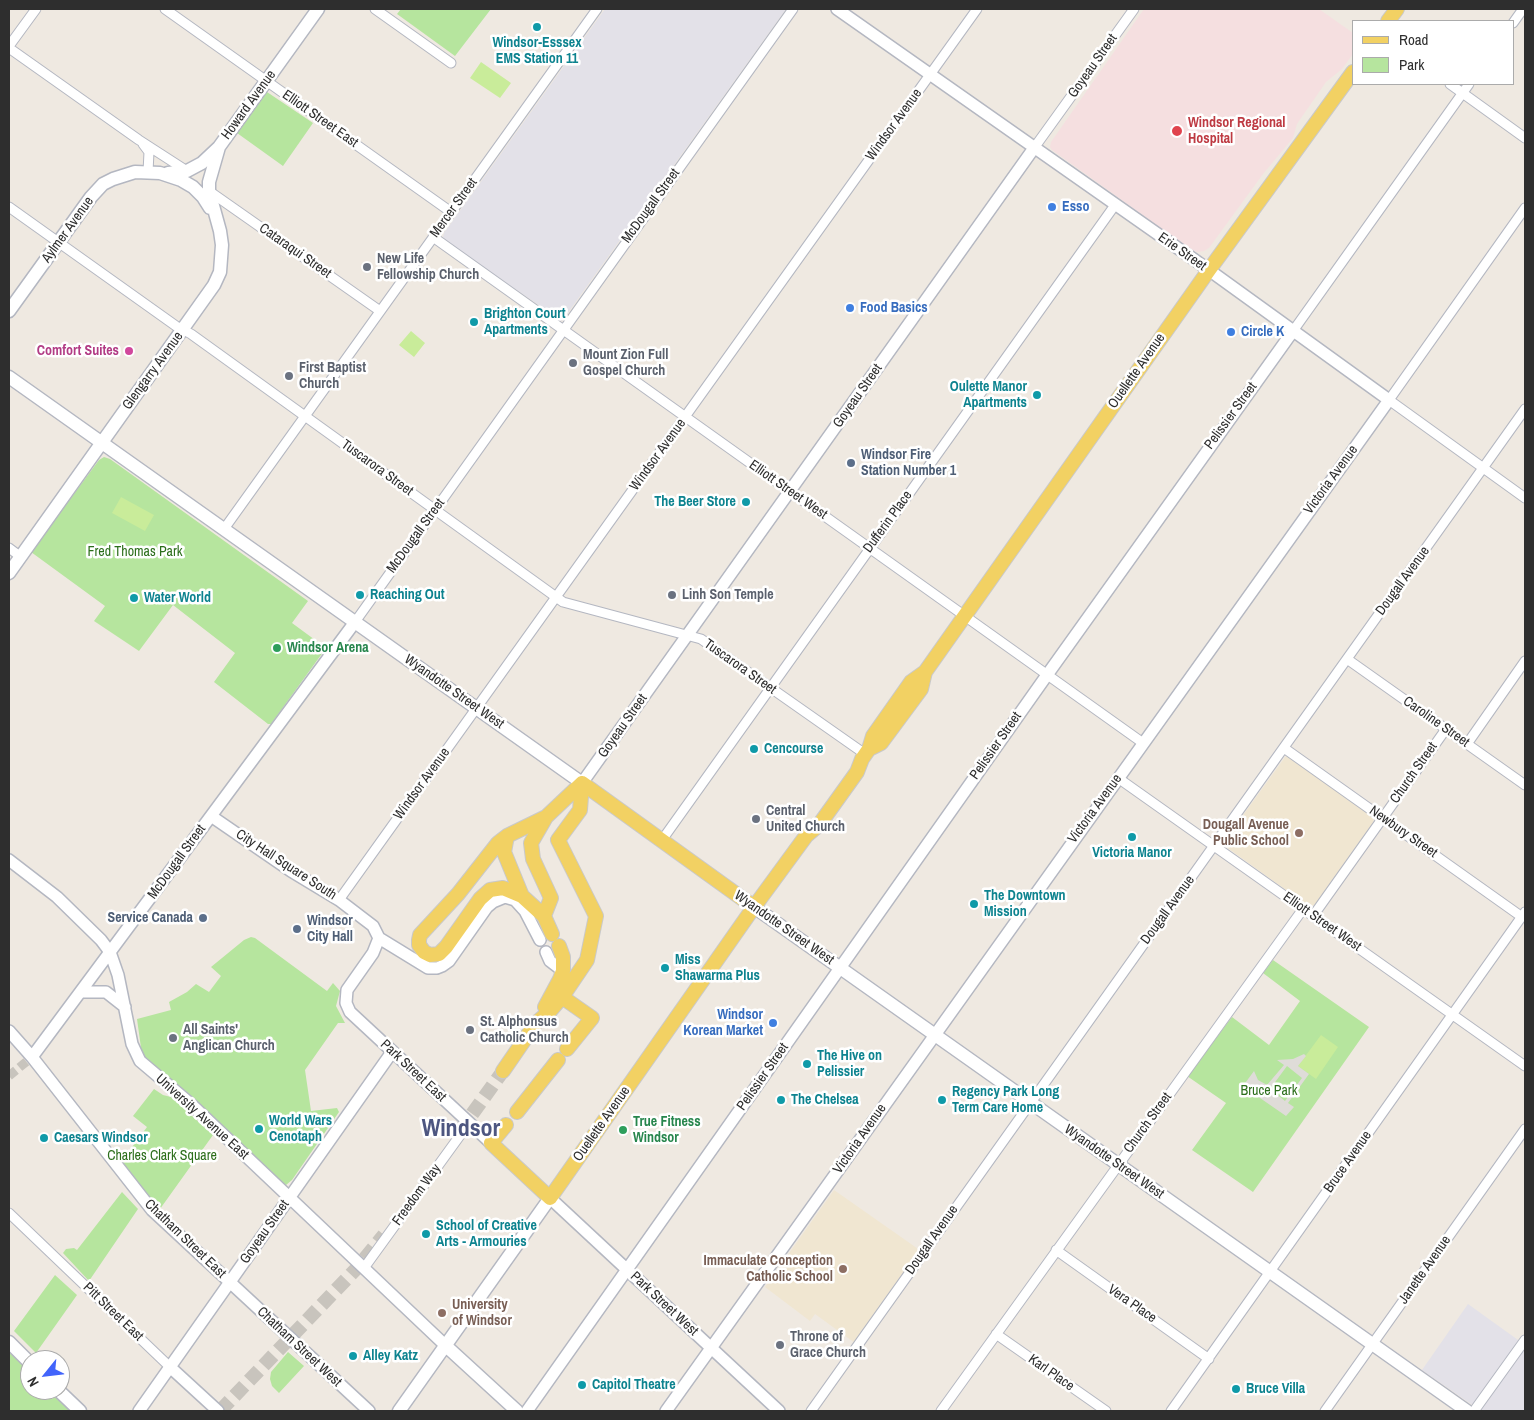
<!DOCTYPE html>
<style>
body{margin:0}
#map{position:relative;width:1534px;height:1420px;overflow:hidden;background:#efe9e1;font-family:"Archivo Narrow",sans-serif}
canvas{display:block}
.frame{position:absolute;inset:0;border:10px solid #2e2e2e;pointer-events:none}
.legend{position:absolute;left:1352px;top:20px;width:162px;height:65px;box-sizing:border-box;background:#fff;border:1px solid #ababab;margin:0;padding:6px 9px;list-style:none;font-size:15px;color:#2e2e2e}
.legend li{display:flex;align-items:center;gap:10px;height:25px}
.legend b{width:25px;border:1px solid #ababab}
.north{position:absolute;left:20px;top:1350px;width:50px;height:50px;box-sizing:border-box;background:#fff;border:1px solid #ababab;border-radius:50%;rotate:241deg;font-size:14px;font-weight:700;line-height:20px;text-align:center;color:#2e2e2e}
.north::after{content:'';display:block;margin:auto;width:18px;height:22px;background:#4264fb;clip-path:polygon(50% 0,100% 100%,50% 72%,0 100%)}
</style>
<div id="map">
<canvas width="1534" height="1420"></canvas>
<div class="frame"></div>
<ul class="legend">
<li><b style="height:6px;background:#f2d163"></b>Road</li>
<li><b style="height:14px;background:#b6e59e"></b>Park</li>
</ul>
<div class="north">N</div>
</div>
<script>
const ctx = document.querySelector('canvas').getContext('2d');
ctx.lineJoin = 'round';
function paint(path, color) { ctx.fillStyle = color; ctx.fill(path, 'evenodd'); }
const poly = rows => new Path2D(rows.map(r => 'M' + r).join(''));
function stroke(path, color, width, dash) { ctx.strokeStyle = color; ctx.lineWidth = width; ctx.lineCap = dash ? 'butt' : 'round'; ctx.setLineDash(dash || []); ctx.stroke(path); }
function drawText(font, color, halo, rows, align = 'center') {
  ctx.font = font + ' "Archivo Narrow",sans-serif'; ctx.lineWidth = 5; ctx.setLineDash([]); ctx.textBaseline = 'middle'; ctx.strokeStyle = halo; ctx.fillStyle = color; for (const [text, x, y, turn = 0] of rows) {
    ctx.save(); ctx.translate(x, y); ctx.rotate((+turn || 0) * Math.PI / 180); ctx.textAlign = isNaN(turn) ? turn : align; if (halo) ctx.strokeText(text, 0, 0); ctx.fillText(text, 0, 0); ctx.restore();
  }
}
paint(poly([
 [605,9,786,9,562,321,445,241,443,237,444,233],
 [1468,1304,1525,1345,1525,1411,1481,1411,1422,1370]
]), '#e3e1e8');
paint(poly([
 [1286,756,1370,814,1374,819,1372,825,1316,904,1312,906,1308,906,1225,846,1225,840],
 [834,1190,921,1251,855,1343,815,1314,810,1321,765,1287]
]), '#f0e6d1');
paint(poly([
 [1144,9,1319,9,1353,33,1353,54,1342,69,1326,82,1297,124,1293,138,1263,174,1209,248,1204,251,1197,252,1190,249,1052,150,1050,147,1051,142]
]), '#f5dfe0');
paint(poly([
 [401,9,491,9,455,56,397,14],
 [267,92,313,123,283,166,237,133],
 [104,457,110,459,308,601,292,623,326,648,271,724,268,724,214,682,235,653,173,605,139,651,94,621,105,606,31,552,99,460],
 [251,937,255,938,327,991,333,983,340,991,336,1006,345,1023,338,1023,305,1070,311,1111,337,1108,339,1112,292,1180,286,1185,279,1183,142,1055,137,1019,171,1010,169,1002,187,992,196,984,209,992,221,976,211,967,244,940],
 [1273,960,1369,1027,1253,1192,1192,1150,1226,1103,1187,1076,1232,1017,1269,1045,1300,1001,1263,973],
 [154,1089,163,1095,171,1097,213,1135,160,1209,121,1162,147,1127,133,1116],
 [122,1192,138,1209,89,1281,63,1253,66,1249,74,1248,77,1250],
 [55,1275,77,1295,36,1353,14,1331],
 [9,1352,30,1372,30,1390,48,1390,70,1411,9,1411],
 [288,1352,304,1366,279,1393,272,1386,270,1379,271,1372]
]), '#b6e59e');
paint(poly([
 [481,62,511,83,500,98,470,78],
 [411,331,425,343,414,357,399,345],
 [121,497,154,515,145,531,112,513],
 [1321,1035,1338,1047,1316,1079,1298,1066]
]), '#c9ec9a');
paint(poly([
 [1304,1054,1306,1056,1298,1066,1309,1074,1288,1103,1294,1107,1286,1116,1247,1089,1242,1094,1243,1086,1254,1071,1258,1080,1267,1085,1284,1065,1277,1060,1293,1059],
 [1287,1066,1302,1078,1285,1101,1270,1089]
]), '#dfdcd8');
stroke(poly([
 [9,1076,32,1057]
]), '#c8c4bd', 9, [9, 4.5]);
stroke(poly([
 [460,1131,503,1071],
 [220,1411,357,1268,384,1235]
]), '#c8c4bd', 14, [14, 7]);
const minor = poly([
 [165,9,451,212],
 [375,9,451,63],
 [1513,23,1523,9],
 [9,46,36,9],
 [9,48,139,140,187,171],
 [1450,84,1525,138],
 [143,144,149,152,148,172],
 [1034,148,1134,9],
 [209,191,380,311],
 [9,207,176,326,191,334,563,602,701,639,865,754],
 [1525,208,1389,400,1525,498],
 [433,237,1143,743],
 [1293,331,1469,84],
 [224,529,597,9],
 [9,548,21,557],
 [355,622,793,9],
 [1347,659,1525,785],
 [1467,744,1525,661],
 [1284,748,1522,917],
 [1118,778,1525,1066],
 [662,840,1115,205],
 [339,900,977,9],
 [1313,916,1446,729],
 [9,1213,170,1367],
 [1056,1250,1209,1359],
 [364,1268,469,1123],
 [996,1334,1106,1411],
 [811,1411,1525,409],
 [941,1411,1303,909],
 [1171,1411,1525,912],
 [1325,1411,1525,1129],
 [1474,1411,1525,1340]
]);
const tertiary = poly([
 [582,783,1034,148],
 [211,816,291,871,339,900,373,926,379,938],
 [9,860,57,897,101,940,110,952,118,975,132,1044,140,1061,192,1105,446,1346],
 [379,938,373,953,347,990,346,1003,350,1012,491,1143],
 [379,938,428,968,437,968,442,966,449,961,487,907,493,902,505,897,515,900,525,911,540,940],
 [546,952,550,961,563,971],
 [81,992,106,992,125,1007],
 [9,1031,32,1057,152,1210,369,1411],
 [32,1057,355,622],
 [550,1198,779,1411],
 [170,1367,218,1411],
 [139,1411,392,1052],
 [527,1411,1047,675,1293,331],
 [666,1411,1389,400,1209,270,837,9]
]);
const secondary = poly([
 [168,173,187,171,202,163,219,147,318,9],
 [9,311,91,197,103,184,113,179,135,172,160,173,181,180,193,187,203,197,210,208],
 [9,377,582,783],
 [9,573,214,285,220,272,222,245,220,231,209,191,209,182,219,147],
 [754,907,1467,1411],
 [9,1342,30,1363],
 [446,1346,517,1411],
 [58,1390,80,1411],
 [399,1411,550,1198]
]);
const primary = poly([
 [1388,21,1397,9],
 [869,749,881,743,921,689,925,672],
 [582,783,754,907],
 [546,817,507,836,498,843,458,894,420,935,419,940,419,945,424,952,430,955,439,954,446,947,480,899,490,890,503,888,522,896,544,916,552,934],
 [507,836,504,852,522,896],
 [544,916,551,898,533,859,531,843,546,817,582,783],
 [562,997,592,1018,567,1049],
 [545,1007,560,979,563,971,563,957,559,946],
 [503,1071,536,1023,550,1011,562,997,587,960,596,916,558,840,580,810,582,783],
 [517,1112,558,1060],
 [506,1125,491,1143,550,1198,754,907,806,836,819,825,857,772,862,759,869,749,873,736,911,682,925,672,1209,270,1353,72]
]);
stroke(minor, '#b4b7c1', 11);
stroke(tertiary, '#b4b7c1', 14);
stroke(secondary, '#b4b7c1', 15);
stroke(primary, '#c9c9c9', 16);
stroke(minor, '#fff', 9);
stroke(tertiary, '#fff', 11);
stroke(secondary, '#fff', 12);
stroke(primary, '#f2d163', 14);
for (const [x, y, r, color] of [
 [537,27,5,"#0f9aa8"],
 [1177,131,6,"#e0444e"],
 [1052,207,5,"#3f7fe0"],
 [367,267,5,"#6b7280"],
 [850,308,5,"#3f7fe0"],
 [474,322,5,"#0f9aa8"],
 [1231,332,5,"#3f7fe0"],
 [129,351,5,"#d1479c"],
 [573,363,5,"#6b7280"],
 [289,376,5,"#6b7280"],
 [1037,395,5,"#0f9aa8"],
 [851,463,5,"#5c6f8a"],
 [746,502,5,"#0f9aa8"],
 [360,595,5,"#0f9aa8"],
 [672,595,5,"#6b7280"],
 [134,598,5,"#0f9aa8"],
 [277,648,5,"#2e9e5b"],
 [754,749,5,"#0f9aa8"],
 [756,819,5,"#6b7280"],
 [1299,833,5,"#8d6e63"],
 [1132,837,5,"#0f9aa8"],
 [974,904,5,"#0f9aa8"],
 [203,918,5,"#5c6f8a"],
 [297,929,5,"#5c6f8a"],
 [665,968,5,"#0f9aa8"],
 [773,1023,5,"#3f7fe0"],
 [470,1030,5,"#6b7280"],
 [173,1038,5,"#6b7280"],
 [807,1064,5,"#0f9aa8"],
 [781,1100,5,"#0f9aa8"],
 [942,1100,5,"#0f9aa8"],
 [259,1129,5,"#0f9aa8"],
 [623,1130,5,"#2e9e5b"],
 [44,1138,5,"#0f9aa8"],
 [426,1234,5,"#0f9aa8"],
 [843,1269,5,"#8d6e63"],
 [442,1313,5,"#8d6e63"],
 [780,1345,5,"#6b7280"],
 [353,1356,5,"#0f9aa8"],
 [582,1385,5,"#0f9aa8"],
 [1236,1389,5,"#0f9aa8"]
]) { const dot = new Path2D(); dot.arc(x, y, r, 0, 2 * Math.PI); ctx.fillStyle = color; ctx.fill(dot); stroke(dot, '#fff', 2); }
drawText('bold 14px', '#0d838f', '#fff', [
 ["Windsor-Esssex",537,43,"center"],
 ["EMS Station 11",537,59,"center"],
 ["Brighton Court",484,314],
 ["Apartments",484,330],
 ["Oulette Manor",1027,387,"right"],
 ["Apartments",1027,403,"right"],
 ["The Beer Store",736,502,"right"],
 ["Reaching Out",370,595],
 ["Water World",144,598],
 ["Cencourse",764,749],
 ["Victoria Manor",1132,853,"center"],
 ["The Downtown",984,896],
 ["Mission",984,912],
 ["Miss",675,960],
 ["Shawarma Plus",675,976],
 ["The Hive on",817,1056],
 ["Pelissier",817,1072],
 ["Regency Park Long",952,1092],
 ["Term Care Home",952,1108],
 ["The Chelsea",791,1100],
 ["World Wars",269,1121],
 ["Cenotaph",269,1137],
 ["Caesars Windsor",54,1138],
 ["School of Creative",436,1226],
 ["Arts - Armouries",436,1242],
 ["Alley Katz",363,1356],
 ["Capitol Theatre",592,1385],
 ["Bruce Villa",1246,1389]
], 'left');
drawText('14px', '#2e2e2e', '#fff', [
 ["Goyeau Street",1093,66,-55],
 ["Howard Avenue",249,105,-54],
 ["Elliott Street East",320,119,35],
 ["Windsor Avenue",894,125,-54],
 ["McDougall Street",651,206,-54],
 ["Mercer Street",454,208,-54],
 ["Aylmer Avenue",68,230,-54],
 ["Cataraqui Street",295,251,35],
 ["Erie Street",1182,252,35],
 ["Glengarry Avenue",153,371,-54],
 ["Ouellette Avenue",1137,371,-55],
 ["Goyeau Street",858,396,-55],
 ["Pelissier Street",1231,416,-54],
 ["Windsor Avenue",658,455,-54],
 ["Tuscarora Street",377,468,36],
 ["Victoria Avenue",1331,480,-54],
 ["Elliott Street West",788,490,35],
 ["Dufferin Place",888,522,-54],
 ["McDougall Street",416,536,-54],
 ["Dougall Avenue",1403,581,-54],
 ["Tuscarora Street",740,667,35],
 ["Wyandotte Street West",454,692,35],
 ["Caroline Street",1436,722,35],
 ["Goyeau Street",623,726,-55],
 ["Pelissier Street",996,746,-55],
 ["Church Street",1414,773,-55],
 ["Windsor Avenue",422,784,-54],
 ["Victoria Avenue",1095,809,-54],
 ["Newbury Street",1403,832,35],
 ["McDougall Street",177,862,-54],
 ["City Hall Square South",286,865,33],
 ["Dougall Avenue",1168,910,-54],
 ["Elliott Street West",1322,922,35],
 ["Wyandotte Street West",784,928,35],
 ["Park Street East",413,1071,43],
 ["Pelissier Street",763,1077,-55],
 ["University Avenue East",202,1117,42],
 ["Church Street",1148,1123,-54],
 ["Ouellette Avenue",602,1124,-55],
 ["Victoria Avenue",860,1139,-55],
 ["Wyandotte Street West",1114,1162,35],
 ["Bruce Avenue",1348,1162,-55],
 ["Freedom Way",417,1195,-54],
 ["Goyeau Street",265,1232,-55],
 ["Chatham Street East",185,1239,44],
 ["Dougall Avenue",932,1240,-55],
 ["Janette Avenue",1425,1270,-55],
 ["Park Street West",664,1304,43],
 ["Vera Place",1132,1304,35],
 ["Pitt Street East",113,1312,44],
 ["Chatham Street West",299,1347,43],
 ["Karl Place",1051,1373,35]
]);
drawText('bold 14px', '#be3a42', '#fff', [
 ["Windsor Regional",1188,123],
 ["Hospital",1188,139]
], 'left');
drawText('bold 14px', '#366cbe', '#fff', [
 ["Esso",1062,207],
 ["Food Basics",860,308],
 ["Circle K",1241,332],
 ["Windsor",763,1015,"right"],
 ["Korean Market",763,1031,"right"]
], 'left');
drawText('bold 14px', '#5b616d', '#fff', [
 ["New Life",377,259],
 ["Fellowship Church",377,275],
 ["Mount Zion Full",583,355],
 ["Gospel Church",583,371],
 ["First Baptist",299,368],
 ["Church",299,384],
 ["Linh Son Temple",682,595],
 ["Central",766,811],
 ["United Church",766,827],
 ["St. Alphonsus",480,1022],
 ["Catholic Church",480,1038],
 ["All Saints'",183,1030],
 ["Anglican Church",183,1046],
 ["Throne of",790,1337],
 ["Grace Church",790,1353]
], 'left');
drawText('bold 14px', '#b23c85', '#fff', [
 ["Comfort Suites",119,351]
], 'right');
drawText('bold 14px', '#4e5e75', '#fff', [
 ["Windsor Fire",861,455],
 ["Station Number 1",861,471],
 ["Service Canada",193,918,"right"],
 ["Windsor",307,921],
 ["City Hall",307,937]
], 'left');
drawText('14px', '#2c6e1b', '#fff', [
 ["Fred Thomas Park",135,552],
 ["Bruce Park",1269,1091],
 ["Charles Clark Square",162,1156]
]);
drawText('bold 14px', '#27864d', '#fff', [
 ["Windsor Arena",287,648],
 ["True Fitness",633,1122],
 ["Windsor",633,1138]
], 'left');
drawText('bold 14px', '#785e54', '#fff', [
 ["Dougall Avenue",1289,825],
 ["Public School",1289,841],
 ["Immaculate Conception",833,1261],
 ["Catholic School",833,1277],
 ["University",452,1305,"left"],
 ["of Windsor",452,1321,"left"]
], 'right');
drawText('bold 24px', '#4d5680', '#fff', [
 ["Windsor",461,1130]
]);
</script>
